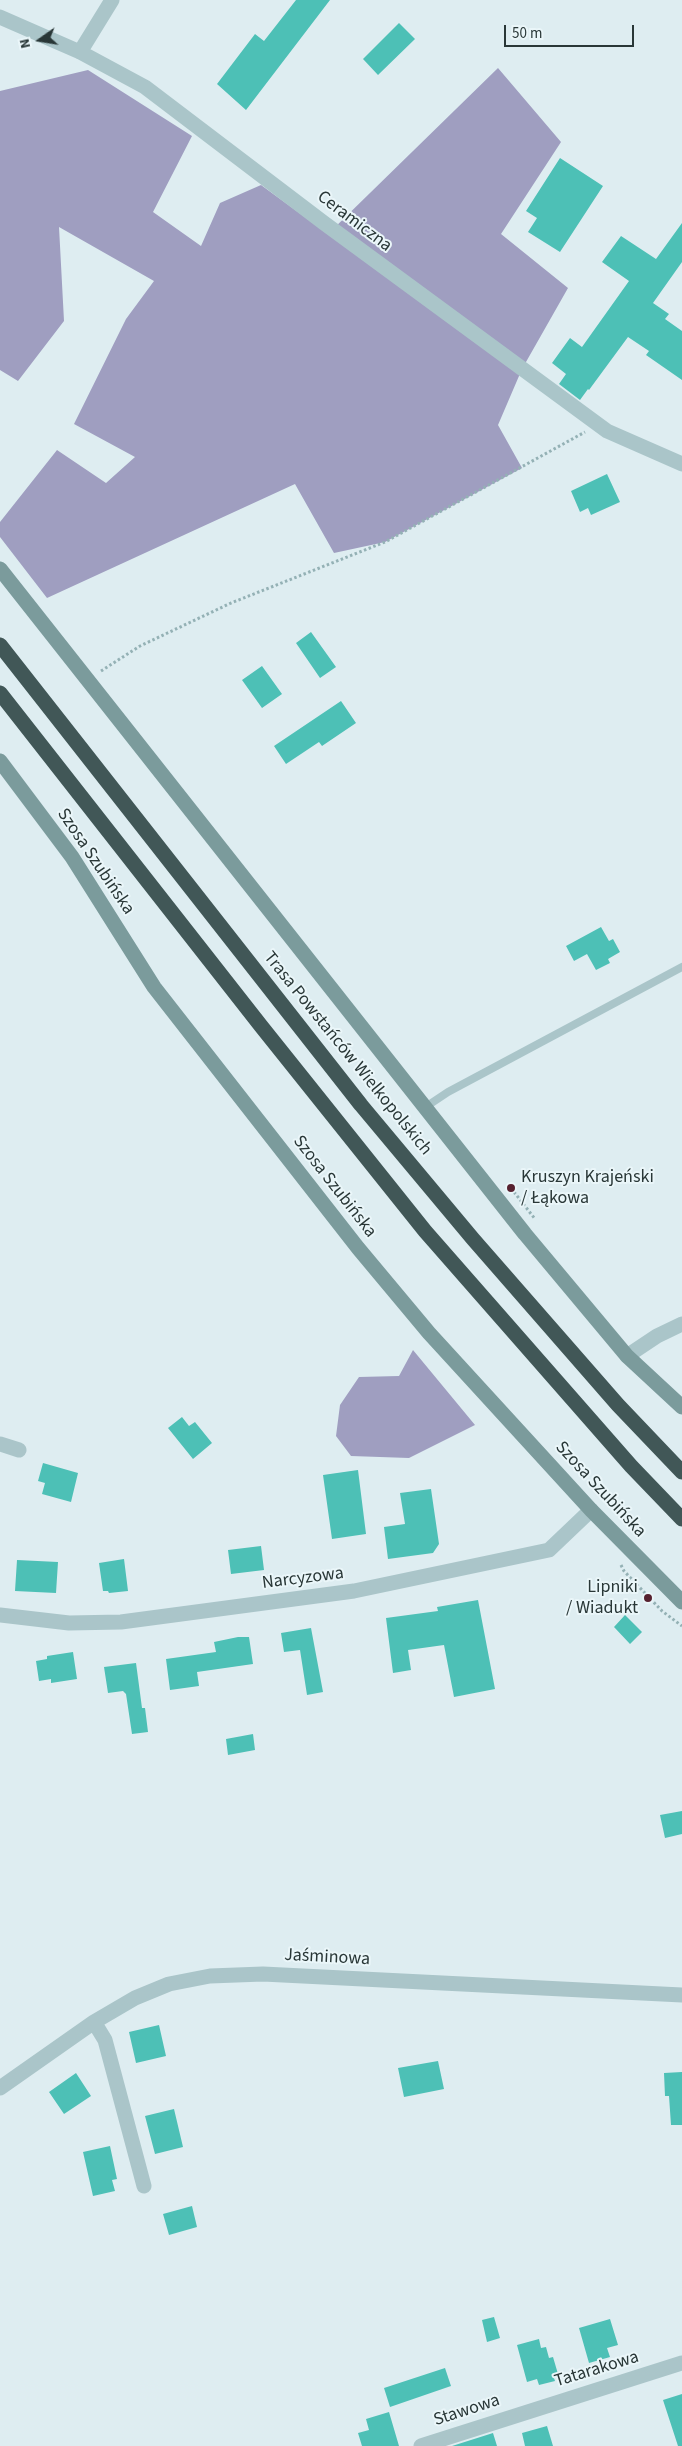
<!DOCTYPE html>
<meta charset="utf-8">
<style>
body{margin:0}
#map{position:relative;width:682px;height:2446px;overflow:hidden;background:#deedf1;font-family:"Source Sans 3",sans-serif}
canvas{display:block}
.north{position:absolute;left:15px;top:15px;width:50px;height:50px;-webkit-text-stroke:4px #eaf6f9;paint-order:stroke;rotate:257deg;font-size:14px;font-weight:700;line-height:20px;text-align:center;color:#293737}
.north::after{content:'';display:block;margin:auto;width:18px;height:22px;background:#293737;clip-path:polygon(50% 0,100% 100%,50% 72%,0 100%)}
.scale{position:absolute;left:504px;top:25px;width:130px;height:22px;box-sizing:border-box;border:2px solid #293737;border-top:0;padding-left:6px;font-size:15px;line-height:18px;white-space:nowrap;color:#293737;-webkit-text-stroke:4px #eaf6f9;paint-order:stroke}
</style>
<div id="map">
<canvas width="682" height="2446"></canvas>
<div class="north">N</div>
<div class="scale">50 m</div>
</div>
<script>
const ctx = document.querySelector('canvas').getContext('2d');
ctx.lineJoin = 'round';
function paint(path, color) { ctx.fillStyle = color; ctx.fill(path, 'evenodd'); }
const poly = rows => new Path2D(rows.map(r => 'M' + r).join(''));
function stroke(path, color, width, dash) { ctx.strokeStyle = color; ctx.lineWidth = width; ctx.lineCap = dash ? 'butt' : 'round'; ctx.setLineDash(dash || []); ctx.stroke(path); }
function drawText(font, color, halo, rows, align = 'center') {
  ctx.font = font + ' "Source Sans 3",sans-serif'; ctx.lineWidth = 4; ctx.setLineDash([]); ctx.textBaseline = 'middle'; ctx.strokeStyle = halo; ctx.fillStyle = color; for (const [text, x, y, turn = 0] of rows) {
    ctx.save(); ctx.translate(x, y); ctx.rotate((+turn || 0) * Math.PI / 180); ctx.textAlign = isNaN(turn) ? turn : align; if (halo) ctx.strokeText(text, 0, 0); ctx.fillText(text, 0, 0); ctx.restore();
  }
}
paint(poly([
 [498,68,561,142,501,234,568,288,522,369,498,425,522,468,385,542,334,553,295,484,47,598,0,537,0,522,57,450,106,483,135,457,74,424,126,319,154,281,59,227,64,321,18,381,0,370,0,91,88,70,192,136,153,212,201,246,220,203,261,185,328,234],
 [413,1350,475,1425,409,1458,351,1456,336,1436,340,1405,359,1377,399,1376]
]), '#9f9ec0');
paint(poly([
 [296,0,330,0,246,110,217,84,255,34,264,41],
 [399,23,415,39,378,75,363,59],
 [560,158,603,186,560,252,528,232,537,218,526,211],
 [682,223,682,262,653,303,669,314,665,319,682,331,682,380,646,355,649,351,628,337,589,390,588,389,580,400,559,384,566,374,552,363,570,338,582,347,629,281,602,262,621,236,656,259],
 [607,474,620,502,591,515,588,508,580,512,571,491],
 [311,632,336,667,320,678,296,643],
 [262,666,282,694,262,708,242,680],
 [341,701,356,723,322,746,319,742,286,764,274,746],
 [601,927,609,941,613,939,620,952,608,959,610,963,596,970,587,954,574,961,566,946],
 [182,1417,189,1426,195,1422,212,1443,193,1459,168,1428],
 [43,1463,78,1473,71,1502,42,1494,45,1483,38,1481],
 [358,1470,366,1534,332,1539,323,1475],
 [431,1489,439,1544,433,1553,388,1559,384,1527,405,1524,400,1493],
 [261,1546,264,1570,231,1574,228,1550],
 [124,1559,128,1591,109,1593,108,1591,103,1591,99,1563],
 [17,1560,58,1562,56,1593,15,1591],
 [478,1600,495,1689,454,1697,444,1645,408,1650,411,1670,393,1673,386,1618,438,1611,437,1607],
 [625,1615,642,1632,630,1644,614,1627],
 [311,1628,323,1692,307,1695,300,1650,284,1652,281,1633],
 [238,1637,249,1637,253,1664,197,1672,199,1686,170,1690,166,1659,216,1652,214,1642],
 [73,1652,77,1679,51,1683,51,1679,39,1681,36,1661,47,1659,47,1656],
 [136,1663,142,1708,145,1708,148,1732,132,1734,126,1694,123,1691,108,1693,104,1667],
 [253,1734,255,1750,228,1755,226,1739],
 [682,1811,682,1834,665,1838,660,1815],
 [159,2025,166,2056,136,2063,129,2032],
 [438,2061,444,2089,404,2097,398,2068],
 [682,2072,682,2125,671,2125,669,2096,665,2096,664,2073],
 [76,2073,91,2096,64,2114,49,2092],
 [174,2109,183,2147,155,2154,145,2116],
 [110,2146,117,2179,112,2180,115,2191,93,2196,83,2152],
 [192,2206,197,2227,169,2235,163,2214],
 [494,2317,500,2338,487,2342,482,2320],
 [610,2319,618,2345,607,2348,610,2357,589,2363,579,2328],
 [539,2339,541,2348,546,2347,549,2358,553,2357,558,2374,553,2375,555,2381,539,2385,537,2379,527,2382,517,2345],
 [445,2368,451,2386,390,2407,384,2388],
 [682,2394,682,2446,678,2446,663,2400],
 [389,2412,399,2446,362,2446,358,2433,369,2430,366,2419],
 [547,2426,553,2446,525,2446,522,2433],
 [493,2433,497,2446,452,2446]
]), '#4dc0b6');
stroke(poly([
 [101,671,140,646,231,603,385,542,585,432],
 [514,1192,535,1219],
 [624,1521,629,1515],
 [621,1565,624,1571,662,1611,682,1626]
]), '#94b1b5', 3, [2.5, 2.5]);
stroke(poly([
 [424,1108,448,1092,682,967]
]), '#aac5c9', 8);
stroke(poly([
 [0,17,80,52,145,87,324,223,607,431,682,464],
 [80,52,112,0],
 [627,1356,657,1336,682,1324],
 [0,1444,19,1450],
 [0,1615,69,1623,121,1622,354,1591,549,1550,591,1510],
 [94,2022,105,2040,144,2186],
 [0,2088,94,2022,135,1998,169,1984,210,1976,263,1974,682,1995],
 [421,2446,682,2363]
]), '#aac5c9', 15);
stroke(poly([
 [0,569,525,1234,627,1356,682,1407],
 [0,761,72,857,154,987,358,1248,429,1333,591,1510,682,1602]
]), '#7b9b9c', 15);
stroke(poly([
 [0,645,361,1105,473,1239,618,1405,682,1472],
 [0,693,261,1026,425,1231,631,1466,682,1519]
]), '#415757', 15);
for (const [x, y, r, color] of [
 [511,1188,5,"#56212f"],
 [648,1598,5,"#56212f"]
]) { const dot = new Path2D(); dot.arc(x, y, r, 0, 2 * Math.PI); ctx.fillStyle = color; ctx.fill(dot); stroke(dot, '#eaf6f9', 2); }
drawText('18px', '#293737', '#eaf6f9', [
 ["Ceramiczna",354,222,37],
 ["Szosa Szubińska",95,862,56],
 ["Trasa Powstańców Wielkopolskich",347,1054,51],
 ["Szosa Szubińska",334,1187,52],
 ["Szosa Szubińska",600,1490,47],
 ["Narcyzowa",303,1579,-7],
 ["Jaśminowa",327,1958,3],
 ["Tatarakowa",597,2370,-17],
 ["Stawowa",467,2411,-18]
]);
drawText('18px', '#293737', '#eaf6f9', [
 ["Kruszyn Krajeński",521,1178],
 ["/ Łąkowa",521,1199],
 ["Lipniki",638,1588,"right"],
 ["/ Wiadukt",638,1609,"right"]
], 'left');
</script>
